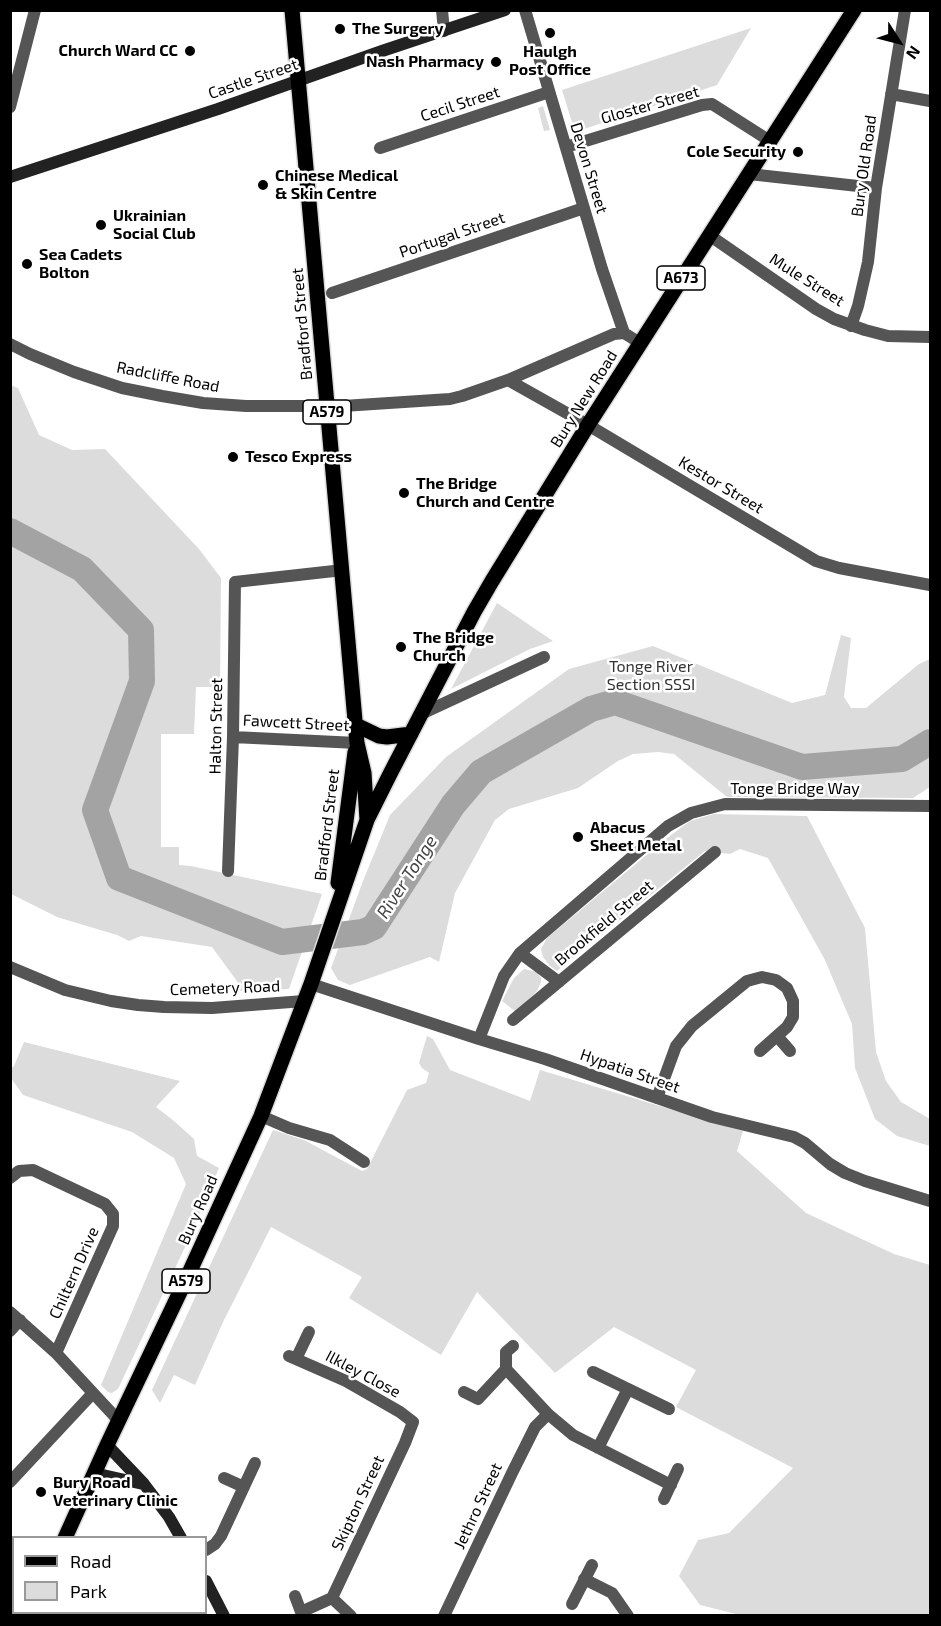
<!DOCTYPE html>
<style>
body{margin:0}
#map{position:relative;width:941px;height:1626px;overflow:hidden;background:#fff;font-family:"Exo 2",sans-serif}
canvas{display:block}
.frame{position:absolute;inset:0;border:12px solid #000;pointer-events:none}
.legend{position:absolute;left:12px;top:1536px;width:195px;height:78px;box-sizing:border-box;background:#fff;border:2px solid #999;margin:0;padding:8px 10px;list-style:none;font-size:18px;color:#000}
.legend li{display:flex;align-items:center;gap:12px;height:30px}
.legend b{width:30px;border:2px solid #999}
.north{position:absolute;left:869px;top:12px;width:60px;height:60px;-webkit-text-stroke:4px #fff;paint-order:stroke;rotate:126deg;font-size:16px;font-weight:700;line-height:24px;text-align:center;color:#000}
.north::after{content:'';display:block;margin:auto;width:21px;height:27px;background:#000;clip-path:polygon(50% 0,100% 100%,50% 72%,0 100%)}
</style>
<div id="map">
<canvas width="941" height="1626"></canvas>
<div class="frame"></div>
<ul class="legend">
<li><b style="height:8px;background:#000"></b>Road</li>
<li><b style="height:16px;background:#dcdcdc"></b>Park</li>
</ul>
<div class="north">N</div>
</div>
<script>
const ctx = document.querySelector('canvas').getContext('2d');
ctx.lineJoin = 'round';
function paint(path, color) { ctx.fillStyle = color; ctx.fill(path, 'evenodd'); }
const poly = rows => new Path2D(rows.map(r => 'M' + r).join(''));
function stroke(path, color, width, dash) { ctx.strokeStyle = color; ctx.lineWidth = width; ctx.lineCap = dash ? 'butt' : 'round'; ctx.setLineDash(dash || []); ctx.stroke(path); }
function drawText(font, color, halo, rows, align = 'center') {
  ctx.font = font + ' "Exo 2",sans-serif'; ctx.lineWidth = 5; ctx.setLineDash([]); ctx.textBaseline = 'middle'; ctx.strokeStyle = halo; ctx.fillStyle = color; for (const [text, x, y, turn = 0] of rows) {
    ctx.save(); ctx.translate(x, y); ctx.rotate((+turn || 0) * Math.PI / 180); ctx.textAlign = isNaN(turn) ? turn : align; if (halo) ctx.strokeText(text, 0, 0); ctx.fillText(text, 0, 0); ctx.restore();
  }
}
paint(poly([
 [751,28,717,85,575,132,562,90],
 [543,106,550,130,544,131,538,108],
 [10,385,18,388,39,435,72,450,105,449,199,549,221,578,220,687,196,687,194,734,161,734,161,847,179,847,179,865,191,866,322,894,289,989,239,991,239,984,212,947,141,936,129,941,117,935,57,917,11,894],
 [497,603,553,641,530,649,451,689],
 [841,635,851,638,844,697,851,708,866,708,919,664,930,659,930,787,913,798,727,797,674,754,658,752,633,754,618,761,578,788,509,809,495,820,455,893,439,962,430,957,350,985,338,980,331,968,363,881,390,815,446,757,569,669,653,646,792,703,825,695],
 [714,814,807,816,865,928,876,1052,886,1081,901,1102,930,1119,930,1146,897,1136,875,1119,855,1068,852,1024,825,960,768,858,740,849,730,854,705,851,557,971,550,966,543,957,541,949,547,938,667,838,690,821],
 [524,969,537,972,541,978,541,982,537,991,516,1012,502,1001,514,978],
 [427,1036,433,1039,450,1070,530,1101,540,1070,743,1131,737,1151,806,1213,894,1254,930,1265,930,1615,744,1616,700,1605,679,1576,698,1540,729,1533,793,1468,676,1407,696,1370,614,1327,555,1373,477,1292,441,1355,349,1298,362,1277,271,1227,224,1320,195,1385,174,1375,160,1403,152,1390,273,1130,304,1140,362,1171,367,1169,407,1090,426,1083,429,1073,422,1068,419,1063],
 [24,1042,180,1081,156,1107,174,1121,194,1139,197,1156,219,1168,186,1245,118,1389,112,1393,108,1392,101,1385,186,1184,174,1158,132,1132,23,1095,11,1078,10,1070,14,1066]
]), '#dcdcdc');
stroke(poly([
 [10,531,82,569,141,630,142,681,95,810,119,878,282,942,363,932,374,927,453,805,481,772,591,709,615,702,802,767,902,759,930,742]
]), '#a3a3a3', 26);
const primary = poly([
 [292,10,357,743,364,773,367,820],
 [356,725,379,736,387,737,411,734],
 [338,883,355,752],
 [65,1538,107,1445,190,1271,261,1116,311,984,367,820,390,774,474,612,492,581,588,425,854,10],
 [28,1616,30,1612]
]);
stroke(primary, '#dbdbdb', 18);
stroke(poly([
 [442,10,444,31],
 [525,10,602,269,624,333],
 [891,94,930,101],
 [10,107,35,10],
 [566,147,702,105,712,104,770,141],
 [380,148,549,92],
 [749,174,876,188],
 [709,235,816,309,834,319,865,330,888,336,930,337],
 [332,293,584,208],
 [851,326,858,306,868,262,876,188,905,10],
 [10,344,30,354,74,372,122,388,162,396,203,403,246,406,327,406],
 [508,380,588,425,816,561,839,568,930,585],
 [343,406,450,399,462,396,508,380,614,334,624,333,640,343],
 [421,714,544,657],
 [233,737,357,743],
 [228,871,233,737,235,582,343,570],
 [520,953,559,982],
 [10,967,65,990,111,1001,138,1005,164,1007,212,1008,304,1001],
 [311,984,479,1039,545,1059,712,1117,794,1137,805,1143,830,1164,845,1173,865,1181,930,1201],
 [513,1020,715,852],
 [777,1036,790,1051],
 [479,1039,504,976,520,953,668,826,691,813,725,804,930,806],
 [657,1098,676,1046,692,1026,747,981,762,977,776,980,787,988,793,1001,793,1017,787,1027,760,1051],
 [261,1116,289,1128,330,1140,364,1162],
 [10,1178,19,1171,33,1170,105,1204,113,1214,113,1226,56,1353],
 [10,1312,56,1353,119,1421],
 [10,1331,20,1320],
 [289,1356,346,1381,400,1412,413,1422,405,1443,332,1598],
 [296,1359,309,1332],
 [506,1369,506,1352,513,1346],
 [593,1372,669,1409],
 [464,1392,478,1399,506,1369,548,1414,573,1435,671,1485],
 [598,1448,628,1389],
 [224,1478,244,1487],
 [10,1482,93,1393],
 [664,1499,678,1469],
 [206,1550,215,1544,221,1536,255,1463],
 [10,1564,14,1567],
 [584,1579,612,1593,628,1616],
 [295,1596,301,1612,332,1598],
 [332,1598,351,1616],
 [572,1604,592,1565],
 [444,1616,512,1473,535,1427,548,1414]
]), '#555', 12);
stroke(poly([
 [10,177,218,109,382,51,505,10],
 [107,1445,144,1484,169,1517,181,1538],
 [94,1473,143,1484],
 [206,1581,224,1616]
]), '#222', 12);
stroke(primary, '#000', 15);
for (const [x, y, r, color] of [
 [340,29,6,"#000"],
 [550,33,6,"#000"],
 [190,51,6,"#000"],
 [496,62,6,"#000"],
 [798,152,6,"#000"],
 [263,185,6,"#000"],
 [101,225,6,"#000"],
 [27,264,6,"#000"],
 [233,457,6,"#000"],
 [404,493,6,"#000"],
 [401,647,6,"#000"],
 [578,837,6,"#000"],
 [41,1492,6,"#000"]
]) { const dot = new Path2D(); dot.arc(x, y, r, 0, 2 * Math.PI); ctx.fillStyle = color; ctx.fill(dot); stroke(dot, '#fff', 2); }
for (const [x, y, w] of [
 [681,278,48],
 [327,412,48],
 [186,1281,48]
]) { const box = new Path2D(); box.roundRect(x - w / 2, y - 12, w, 24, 4.5); ctx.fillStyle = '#fff'; ctx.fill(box); stroke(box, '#000', 1.5); }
drawText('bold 15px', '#000', null, [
 ["A673",681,278],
 ["A579",327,412],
 ["A579",186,1281]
]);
drawText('bold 16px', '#000', '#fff', [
 ["The Surgery",352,29],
 ["Church Ward CC",178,51,"right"],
 ["Haulgh",550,52,"center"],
 ["Post Office",550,70,"center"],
 ["Nash Pharmacy",484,62,"right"],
 ["Cole Security",786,152,"right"],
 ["Chinese Medical",275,176],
 ["& Skin Centre",275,194],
 ["Ukrainian",113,216],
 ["Social Club",113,234],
 ["Sea Cadets",39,255],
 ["Bolton",39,273],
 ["Tesco Express",245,457],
 ["The Bridge",416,484],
 ["Church and Centre",416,502],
 ["The Bridge",413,638],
 ["Church",413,656],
 ["Abacus",590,828],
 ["Sheet Metal",590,846],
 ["Bury Road",53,1483],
 ["Veterinary Clinic",53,1501]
], 'left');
drawText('16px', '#000', '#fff', [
 ["Castle Street",253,79,-19],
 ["Cecil Street",460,104,-18],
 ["Gloster Street",650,105,-16],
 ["Bury Old Road",864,166,-82],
 ["Devon Street",589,168,73],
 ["Portugal Street",452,235,-19],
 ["Mule Street",807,280,32],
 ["Bradford Street",302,324,-95],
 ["Radcliffe Road",168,377,11],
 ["Bury New Road",584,399,-58],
 ["Kestor Street",721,485,31],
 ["Fawcett Street",296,723,3],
 ["Halton Street",216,726,-89],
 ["Tonge Bridge Way",795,789],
 ["Bradford Street",327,825,-83],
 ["Brookfield Street",604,923,-40],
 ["Cemetery Road",225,988,-2],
 ["Hypatia Street",630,1071,19],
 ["Bury Road",198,1210,-66],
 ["Chiltern Drive",74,1273,-66],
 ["Ilkley Close",363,1374,28],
 ["Skipton Street",358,1503,-65],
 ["Jethro Street",478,1506,-65]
]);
drawText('16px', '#333', '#fff', [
 ["Tonge River",651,667],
 ["Section SSSI",651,685]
]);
drawText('italic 18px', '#444', '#fff', [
 ["River Tonge",407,877,-57]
]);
</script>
